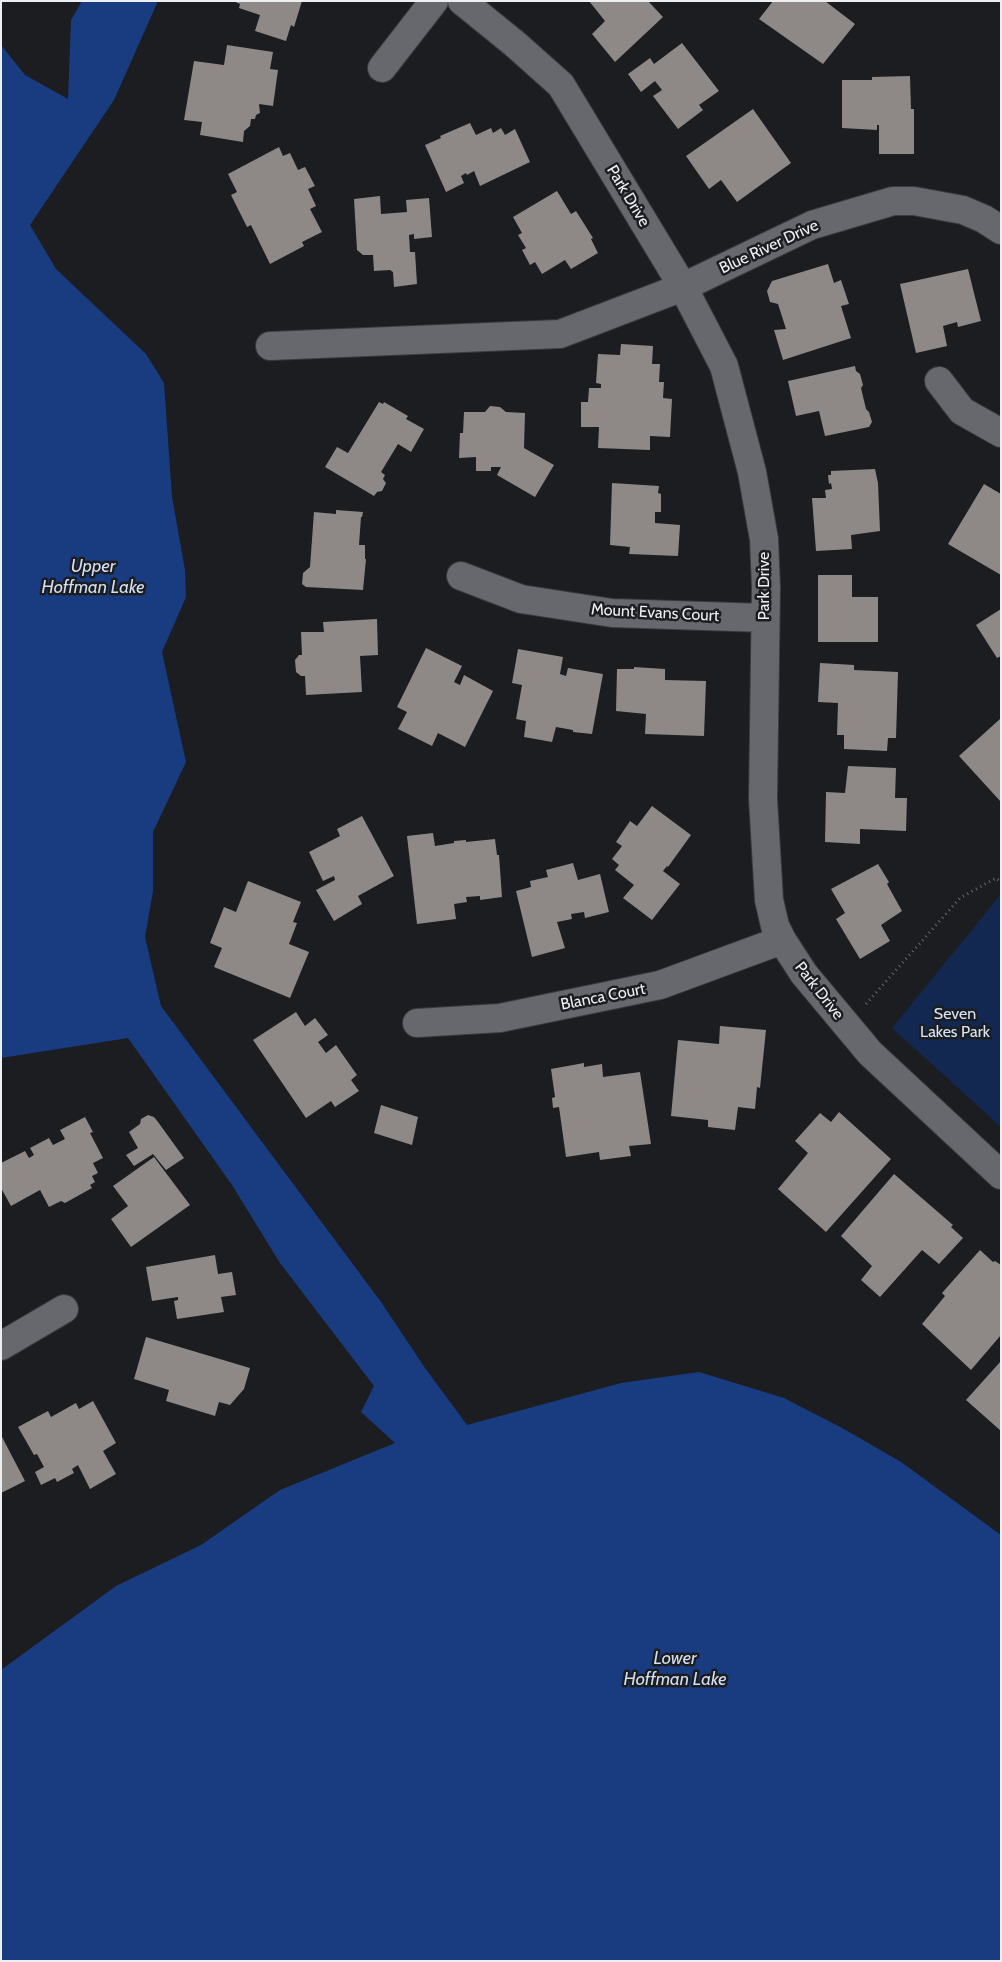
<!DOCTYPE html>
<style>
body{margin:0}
#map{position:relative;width:1002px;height:1962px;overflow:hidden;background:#1b1d21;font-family:Cabin,sans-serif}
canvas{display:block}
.frame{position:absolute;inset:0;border:2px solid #eeeff2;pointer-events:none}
</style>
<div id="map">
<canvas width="1002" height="1962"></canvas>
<div class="frame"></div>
</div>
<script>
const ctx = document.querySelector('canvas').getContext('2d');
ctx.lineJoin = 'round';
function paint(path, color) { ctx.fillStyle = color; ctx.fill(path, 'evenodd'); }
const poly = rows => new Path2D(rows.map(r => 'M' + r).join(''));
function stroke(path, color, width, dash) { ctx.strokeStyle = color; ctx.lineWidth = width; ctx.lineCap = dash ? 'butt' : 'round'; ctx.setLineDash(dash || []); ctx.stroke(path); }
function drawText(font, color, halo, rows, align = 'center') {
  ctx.font = font + ' Cabin,sans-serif'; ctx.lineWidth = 5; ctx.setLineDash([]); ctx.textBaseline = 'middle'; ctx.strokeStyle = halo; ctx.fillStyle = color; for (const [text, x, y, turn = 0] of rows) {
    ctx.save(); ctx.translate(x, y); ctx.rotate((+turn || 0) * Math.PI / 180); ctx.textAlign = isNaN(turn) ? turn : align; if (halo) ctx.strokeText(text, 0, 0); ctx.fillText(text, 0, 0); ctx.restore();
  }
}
paint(poly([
 [1001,894,1001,1127,892,1028]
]), '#132850');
paint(poly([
 [82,1,158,1,114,100,30,225,56,269,146,354,164,383,172,497,185,570,186,597,162,652,186,762,153,832,153,891,145,937,161,1006,381,1302,425,1368,467,1425,621,1383,699,1372,784,1398,844,1429,901,1462,1001,1535,1001,1961,1,1961,1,1670,116,1586,201,1545,280,1490,395,1443,361,1412,374,1386,280,1263,232,1185,128,1038,1,1058,1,45,25,75,68,99,71,20]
]), '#193c80');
paint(poly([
 [233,1,302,1,294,27,291,25,286,41,255,31,260,15,239,8,240,4],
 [589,1,648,1,663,17,615,62,592,34,605,21],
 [773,1,825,1,855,24,823,64,759,19],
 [682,43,719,91,699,105,703,110,678,129,653,96,662,90,655,81,641,92,628,74,650,58,654,64],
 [227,45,273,52,270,69,278,70,273,106,259,104,260,113,256,115,255,119,251,119,250,126,244,131,243,142,200,135,202,122,184,120,194,61,224,65],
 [910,76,911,109,914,109,914,154,879,154,879,125,877,125,877,130,842,128,842,80,872,80,872,77],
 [753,109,791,163,737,202,721,180,709,189,686,156],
 [470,123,476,135,491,128,493,133,501,128,505,135,515,129,530,162,480,186,474,171,467,175,466,173,461,176,464,183,446,192,425,145,441,138,440,136],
 [279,147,283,156,290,153,298,170,305,167,315,186,308,189,316,206,310,209,322,232,302,242,304,246,270,264,251,225,247,227,231,195,237,192,228,174],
 [557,191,571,214,576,211,593,238,591,239,598,253,571,269,565,260,542,274,535,262,530,265,522,250,526,248,518,235,522,233,513,217],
 [380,196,381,214,407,212,406,200,429,198,432,237,414,239,414,234,409,235,410,252,415,252,417,284,394,287,393,272,390,270,374,271,373,255,363,255,357,250,354,199],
 [828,264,834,283,841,280,849,304,841,306,851,338,783,360,774,330,786,329,778,304,770,302,767,291,772,281],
 [968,269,981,321,958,327,957,322,943,326,947,346,916,353,900,284],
 [621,344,653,346,652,364,660,364,659,382,664,382,663,398,672,399,670,437,650,436,650,450,598,448,599,427,581,427,581,402,588,402,589,388,601,388,601,384,596,383,598,354,620,355],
 [855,366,856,371,860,374,863,385,861,388,866,409,869,412,872,422,869,427,825,436,819,411,796,416,788,381],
 [379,402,383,404,384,402,408,416,406,419,424,429,411,452,398,444,381,472,385,475,383,479,386,483,382,491,377,492,374,496,325,467,337,447,348,453],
 [490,406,500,407,506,412,525,413,524,448,554,465,535,497,497,475,501,467,491,467,491,471,476,471,476,457,459,458,460,433,463,433,464,412,485,412],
 [875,469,878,483,880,531,851,535,852,549,816,551,812,498,826,498,825,490,832,489,831,483,829,484,828,475,831,475,831,471],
 [612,483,659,486,658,493,661,494,661,512,655,512,655,523,680,525,678,556,629,554,630,547,610,545],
 [984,484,1001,494,1001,575,948,544],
 [336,510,363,512,362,517,361,517,359,545,365,545,365,559,366,559,363,590,306,587,302,584,303,573,310,567,314,512,336,514],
 [818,575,852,575,852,597,878,597,878,642,818,642],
 [1001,609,1001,656,997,658,976,625],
 [377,619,378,655,360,656,362,692,306,695,305,676,301,676,296,672,295,660,299,655,302,655,301,632,324,632,323,622],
 [426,648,462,666,454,682,460,685,464,675,493,691,465,747,438,733,432,746,398,729,407,712,397,707],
 [518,649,563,657,560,674,566,676,568,668,603,674,592,734,573,732,573,730,556,727,552,742,524,737,526,721,516,719,522,685,512,683],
 [820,663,854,665,854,670,898,672,896,738,888,738,887,751,844,749,844,735,837,735,838,703,818,702],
 [634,667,665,669,665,680,706,681,704,736,645,734,646,714,616,711,617,669,634,669],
 [1000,719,1001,720,1001,802,959,756],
 [848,766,896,768,895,798,907,798,906,831,860,829,860,844,825,842,826,792,845,793],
 [652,806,691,835,668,867,667,866,663,871,680,884,652,920,623,898,634,885,615,870,619,865,612,859,622,846,616,842,630,821,637,826],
 [362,816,394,876,358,896,362,904,334,921,316,890,335,880,334,876,323,881,309,852,340,836,337,829],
 [433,833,435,846,454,843,454,841,466,840,466,842,495,839,497,855,499,855,502,897,480,900,480,896,466,897,467,902,454,904,456,919,417,924,407,836],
 [573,863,578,880,600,874,609,912,585,918,584,912,571,914,572,919,557,922,565,948,532,957,516,891,531,887,530,881,548,877,546,870],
 [878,864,889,882,887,884,902,911,881,925,890,941,860,959,836,919,845,913,831,889],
 [248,881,301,902,293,922,297,923,289,944,309,952,290,998,214,967,222,948,210,943,224,907,236,912],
 [296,1012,305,1026,315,1018,328,1035,318,1042,326,1053,336,1045,357,1075,351,1080,359,1091,335,1107,331,1101,306,1118,253,1040],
 [720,1026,766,1030,760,1088,757,1087,755,1109,738,1107,735,1130,708,1127,708,1120,671,1116,678,1040,719,1044],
 [584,1063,584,1067,602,1064,603,1077,640,1072,651,1144,629,1146,631,1156,600,1160,599,1152,566,1157,559,1107,553,1108,552,1098,555,1097,551,1069],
 [381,1105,418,1117,412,1145,374,1133],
 [839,1112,891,1159,826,1232,778,1189,808,1153,795,1141,820,1113,831,1122],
 [148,1115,154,1117,158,1122,184,1158,166,1170,153,1154,134,1166,126,1155,138,1148,129,1132,140,1124,141,1119],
 [85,1117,93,1132,90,1133,103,1158,93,1163,98,1173,92,1176,95,1182,90,1185,92,1188,65,1203,61,1201,49,1207,40,1190,11,1206,1,1188,1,1163,25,1151,29,1158,34,1155,30,1148,49,1138,53,1145,65,1139,60,1130],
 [154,1157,190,1205,131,1247,111,1219,128,1206,113,1186],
 [894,1174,953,1225,951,1227,963,1238,939,1264,922,1250,880,1297,861,1280,872,1266,841,1236],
 [980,1250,993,1262,995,1261,1001,1265,1001,1335,971,1370,922,1324,945,1296,942,1293],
 [215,1255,218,1274,232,1272,236,1295,221,1297,224,1312,177,1319,174,1301,178,1300,178,1297,152,1301,146,1267],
 [146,1337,250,1368,244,1389,230,1405,219,1402,215,1416,166,1401,169,1390,134,1379],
 [1001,1361,1001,1431,966,1400],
 [93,1401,116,1443,103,1451,116,1474,90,1489,78,1465,72,1469,74,1473,57,1482,55,1478,41,1485,35,1472,44,1467,37,1454,34,1455,18,1427,48,1411,51,1417,76,1403,79,1409],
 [1,1435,25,1481,1,1493]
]), '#8e8986');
const minor = poly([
 [462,1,515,44,561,85,683,287,724,366,752,472,764,539,766,587,763,799,769,900,775,926,782,940,804,974,870,1053,1001,1175],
 [382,68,434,1],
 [270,346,560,334,683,287,812,225,893,201,914,201,963,210,984,219,1001,230],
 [939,381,962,411,1001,433],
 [461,576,521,599,612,613,765,618],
 [417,1023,500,1018,660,985,782,940],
 [1,1346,64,1309]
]);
stroke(minor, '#393b3e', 30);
stroke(poly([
 [866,1004,960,898,996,878,1001,882]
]), '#67686c', 3, [1, 4]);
stroke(minor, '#66686d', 28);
drawText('16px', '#eeeff2', '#1b1d21', [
 ["Park Drive",628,196,59],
 ["Blue River Drive",769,247,-25],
 ["Park Drive",764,586,-90],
 ["Mount Evans Court",655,613,3],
 ["Park Drive",819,991,52],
 ["Blanca Court",603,997,-11]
]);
drawText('16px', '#d7e3f7', '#1b1d21', [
 ["Seven",955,1014],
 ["Lakes Park",955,1032]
]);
drawText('italic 18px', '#d4dff4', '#1b1d21', [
 ["Upper",93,567],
 ["Hoffman Lake",93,588],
 ["Lower",675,1659],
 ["Hoffman Lake",675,1680]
]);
</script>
